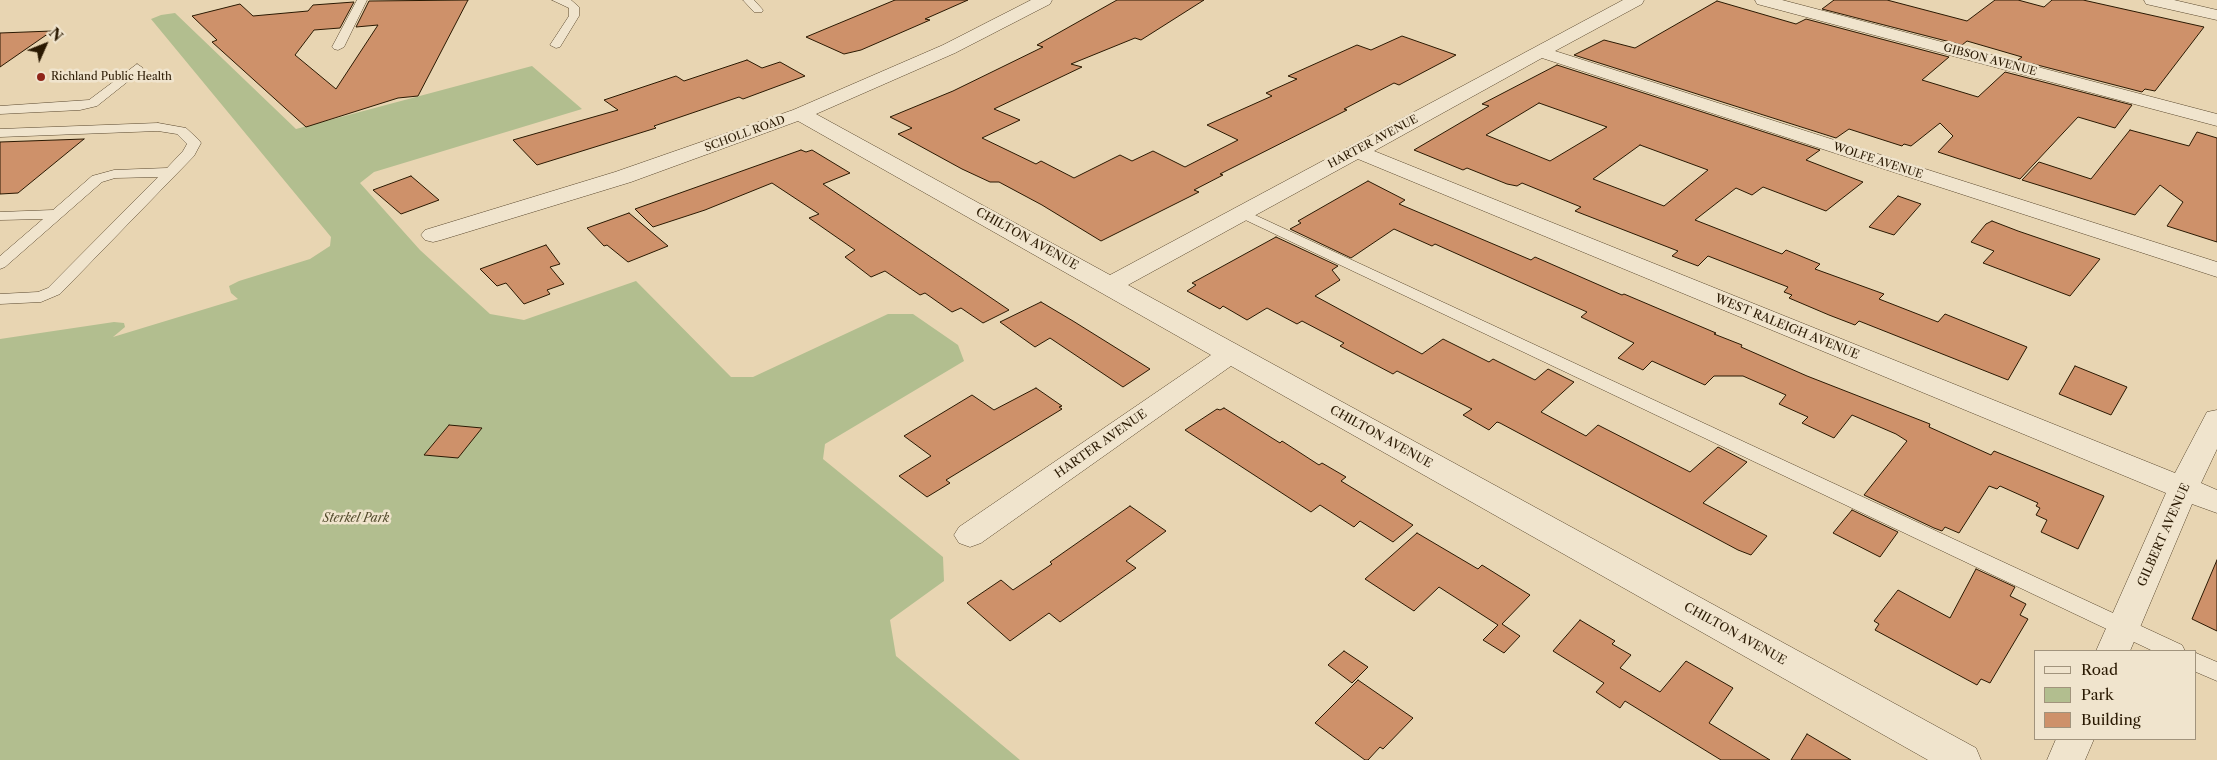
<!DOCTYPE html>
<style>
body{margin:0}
#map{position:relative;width:2217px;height:760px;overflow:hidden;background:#e8d5b2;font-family:"Libre Caslon Text",serif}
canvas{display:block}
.legend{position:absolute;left:2034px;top:650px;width:162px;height:90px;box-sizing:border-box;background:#f0e4cd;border:1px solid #a1937c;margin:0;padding:6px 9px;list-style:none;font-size:15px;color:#2a1902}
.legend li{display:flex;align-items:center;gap:10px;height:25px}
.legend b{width:25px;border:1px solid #a1937c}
.north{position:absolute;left:20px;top:20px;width:50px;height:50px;-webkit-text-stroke:4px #f0e4cd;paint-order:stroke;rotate:46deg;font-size:14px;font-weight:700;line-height:20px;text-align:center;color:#2a1902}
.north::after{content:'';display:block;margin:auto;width:18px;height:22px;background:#2a1902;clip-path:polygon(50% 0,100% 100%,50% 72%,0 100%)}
</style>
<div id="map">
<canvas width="2217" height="760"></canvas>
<ul class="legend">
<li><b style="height:6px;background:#f0e4cd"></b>Road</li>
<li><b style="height:14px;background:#b2be8f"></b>Park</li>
<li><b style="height:14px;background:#ce916a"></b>Building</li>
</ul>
<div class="north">N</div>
</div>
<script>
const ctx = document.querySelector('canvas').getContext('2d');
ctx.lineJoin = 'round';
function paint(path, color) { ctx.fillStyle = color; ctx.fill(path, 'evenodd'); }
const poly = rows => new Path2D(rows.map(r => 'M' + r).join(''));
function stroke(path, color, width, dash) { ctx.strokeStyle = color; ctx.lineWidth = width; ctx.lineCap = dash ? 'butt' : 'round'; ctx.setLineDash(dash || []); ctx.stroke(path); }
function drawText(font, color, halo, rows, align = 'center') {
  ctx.font = font + ' "Libre Caslon Text",serif'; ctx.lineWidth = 5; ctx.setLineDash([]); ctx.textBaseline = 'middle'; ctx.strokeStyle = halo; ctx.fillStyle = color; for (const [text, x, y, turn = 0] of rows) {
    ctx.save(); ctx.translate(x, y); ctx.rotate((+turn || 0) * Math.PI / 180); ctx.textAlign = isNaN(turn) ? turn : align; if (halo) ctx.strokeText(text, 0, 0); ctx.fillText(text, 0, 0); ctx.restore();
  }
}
paint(poly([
 [175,13,296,129,532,66,582,109,374,172,360,183,420,250,490,314,524,320,636,281,731,377,753,377,888,314,913,314,958,345,964,361,825,444,823,459,943,557,944,581,890,620,896,656,1020,760,0,760,0,339,114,322,124,323,125,327,113,337,238,299,231,293,229,286,239,281,310,259,330,246,331,237,151,19,161,15]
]), '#b2be8f');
const building = poly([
 [468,0,418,96,398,98,306,127,212,42,217,40,192,16,240,4,253,16,308,11,313,5,354,2,340,28,314,30,295,55,336,89,378,25,356,27,369,1,468,0],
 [895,0,968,0,925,19,930,20,861,50,844,54,806,37,895,0],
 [1117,0,1204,0,1141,40,1135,38,1071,64,1082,67,994,109,1020,120,982,138,1036,164,1041,161,1074,178,1120,155,1132,161,1153,151,1185,167,1238,140,1207,125,1272,96,1266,93,1297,79,1288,76,1357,45,1371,50,1402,36,1456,55,1399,85,1394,83,1344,109,1347,110,1220,174,1223,175,1194,190,1199,192,1101,241,1042,205,999,182,990,182,962,169,898,134,912,128,890,117,953,91,1043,47,1037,45,1117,0],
 [1834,0,1887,0,1967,21,1995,0,2018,0,2044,7,2052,0,2083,0,2204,27,2155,91,2145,89,2142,92,2018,60,2022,57,1967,41,1962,45,1822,9,1834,0],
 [1717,1,1796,24,1806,19,1949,57,1922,80,1978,97,2005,72,2132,105,2115,128,2078,117,2020,179,1938,152,1953,136,1940,123,1911,146,1904,144,1902,146,1849,129,1836,138,1574,55,1604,40,1635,48,1717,1],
 [52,31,0,67,0,33,52,31],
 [747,60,762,68,780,62,805,76,743,99,739,97,654,126,656,128,537,165,513,140,618,110,604,100,676,76,684,81,747,60],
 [1557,65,1820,150,1806,160,1863,182,1826,211,1763,187,1752,195,1736,188,1695,220,1782,254,1786,250,1820,264,1815,269,1884,294,1879,299,1938,322,1945,314,2027,347,2008,380,1859,321,1855,325,1829,315,1789,298,1792,295,1784,292,1788,287,1708,256,1698,266,1672,256,1678,251,1575,211,1581,207,1522,183,1517,186,1507,184,1467,168,1463,170,1414,150,1489,106,1482,104,1557,65],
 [1539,103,1607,127,1550,161,1486,135,1539,103],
 [1640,145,1708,170,1664,206,1593,179,1640,145],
 [2130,130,2189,146,2197,132,2217,138,2217,242,2167,226,2183,202,2160,185,2135,215,2022,180,2039,162,2091,179,2130,130],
 [84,139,18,193,0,194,0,142,84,139],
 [801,150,806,152,812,150,850,173,823,184,1009,310,983,323,961,308,952,312,925,293,920,295,885,271,871,277,845,257,855,250,809,218,819,214,772,183,705,210,653,227,635,209,801,150],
 [411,176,439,200,401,214,373,190,411,176],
 [1368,181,1405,200,1399,204,1479,238,1531,260,1535,257,1622,295,1624,294,1716,333,1714,334,1742,345,1741,347,1807,376,1930,424,1929,427,1991,455,1994,451,2104,496,2078,549,2041,532,2047,520,2036,515,2040,508,2036,506,2038,503,2000,486,1997,489,1989,486,1959,533,1945,527,1942,531,1934,528,1864,495,1907,441,1896,434,1852,415,1834,438,1802,423,1808,417,1779,404,1786,395,1743,376,1714,376,1705,385,1652,361,1643,370,1618,358,1634,343,1581,317,1587,312,1435,244,1432,246,1394,229,1351,258,1290,229,1301,223,1298,221,1368,181],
 [1898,196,1921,204,1894,235,1869,227,1898,196],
 [629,213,668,246,628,262,607,245,604,246,587,228,629,213],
 [1992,221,2018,231,2100,259,2070,296,1983,263,1994,251,1971,242,1986,224,1992,221],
 [1276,237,1338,266,1332,270,1340,280,1315,296,1422,354,1443,339,1489,362,1493,359,1535,380,1548,369,1574,382,1541,412,1586,436,1598,425,1690,472,1718,447,1747,462,1703,503,1767,536,1751,555,1738,550,1500,423,1497,422,1489,430,1463,415,1472,409,1397,371,1393,374,1340,346,1344,343,1302,321,1297,324,1267,308,1247,320,1223,306,1220,309,1187,291,1196,285,1192,283,1276,237],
 [546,245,560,264,550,267,564,284,547,290,550,294,524,304,506,283,497,286,480,269,546,245],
 [1041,302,1073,321,1150,369,1123,387,1050,338,1035,347,1000,322,1041,302],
 [2075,366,2127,387,2111,415,2059,394,2075,366],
 [1036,388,1062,406,1059,407,1062,409,946,480,950,483,927,497,899,476,931,456,904,436,972,395,994,410,1036,388],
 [1224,408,1280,443,1282,441,1319,465,1322,463,1346,477,1341,481,1413,525,1393,542,1360,521,1354,527,1320,505,1311,512,1185,430,1217,409,1220,410,1224,408],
 [449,425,482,428,458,458,424,455,449,425],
 [1130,506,1166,531,1126,561,1136,568,1060,622,1049,613,1010,641,967,603,1001,580,1013,590,1052,564,1050,562,1130,506],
 [1852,510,1898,532,1880,557,1833,533,1852,510],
 [1417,533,1478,569,1482,565,1530,595,1502,624,1520,636,1504,653,1483,640,1498,625,1439,587,1414,611,1365,579,1417,533],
 [2217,560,2217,631,2192,619,2217,560],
 [1976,569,2015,587,2010,596,2026,604,2020,615,2028,619,1990,683,1981,679,1977,685,1875,630,1879,624,1874,621,1898,590,1950,618,1976,569],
 [1580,620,1615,641,1612,644,1631,655,1620,668,1660,692,1686,661,1733,688,1709,723,1770,760,1721,760,1625,701,1620,708,1596,692,1604,683,1553,651,1580,620],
 [1344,651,1368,667,1352,683,1328,665,1344,651],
 [1358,680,1413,718,1383,749,1380,747,1368,760,1365,760,1315,723,1358,680],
 [1807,734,1851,760,1791,760,1807,734]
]);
paint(building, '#ce916a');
stroke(building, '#2a1902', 1);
const lane = poly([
 [357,0,367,0,344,47,338,50,334,49,332,47,357,0],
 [552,0,571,0,579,7,579,16,560,47,556,48,550,45,569,16,569,8,552,0],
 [743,0,754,0,763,10,762,12,754,12,743,0],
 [137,64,143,68,141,71,97,106,80,110,0,114,0,106,89,100,137,64],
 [158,123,186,128,199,140,201,143,194,156,60,294,41,302,0,304,0,294,38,292,48,288,158,177,115,178,102,182,5,267,0,269,0,256,43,219,0,220,0,212,53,210,92,176,114,170,167,168,183,151,187,144,177,134,158,131,0,137,0,129,158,123],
 [1242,209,2182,645,2185,651,2153,651,1237,216,1235,213,1242,209],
 [2196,653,2217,662,2217,681,2196,672,2196,653]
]);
const street = poly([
 [1031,0,1052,0,1050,4,955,53,816,114,1110,275,1623,0,1644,0,1642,4,1555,51,2217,262,2217,277,1542,58,1374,151,2175,473,2207,412,2217,410,2217,449,2201,483,2217,490,2217,513,2192,504,2130,651,2096,651,2166,493,1358,159,1128,285,1976,748,1981,760,1928,760,1231,366,981,543,970,547,959,543,954,535,959,527,1211,355,798,121,631,182,441,240,433,242,425,240,421,235,425,230,615,172,793,110,943,45,1031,0],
 [1755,0,1782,0,2217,114,2217,126,1757,4,1755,0],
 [2144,0,2174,0,2217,10,2217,20,2146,4,2144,0],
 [2056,739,2094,739,2085,760,2047,760,2056,739]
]);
stroke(lane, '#5a482e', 1);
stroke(street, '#5a482e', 1);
paint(lane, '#f0e4cd');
paint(street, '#f0e4cd');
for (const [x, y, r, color] of [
 [41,77,5,"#8f2418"]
]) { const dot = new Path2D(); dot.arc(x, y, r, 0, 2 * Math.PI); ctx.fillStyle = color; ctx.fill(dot); stroke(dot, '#f0e4cd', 2); }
drawText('11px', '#2a1902', '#f0e4cd', [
 ["GIBSON AVENUE",1990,60,15],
 ["SCHOLL ROAD",745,134,-20],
 ["HARTER AVENUE",1373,142,-28],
 ["WOLFE AVENUE",1878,161,18]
]);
drawText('11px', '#2a1902', '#f0e4cd', [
 ["Richland Public Health",51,77]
], 'left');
drawText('12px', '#2a1902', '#f0e4cd', [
 ["CHILTON AVENUE",1027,239,29],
 ["WEST RALEIGH AVENUE",1787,327,22],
 ["CHILTON AVENUE",1381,437,29],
 ["HARTER AVENUE",1101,444,-35],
 ["GILBERT AVENUE",2164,535,-66],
 ["CHILTON AVENUE",1735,634,29]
]);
drawText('italic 12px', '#534b2c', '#f0e4cd', [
 ["Sterkel Park",356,519]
]);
</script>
